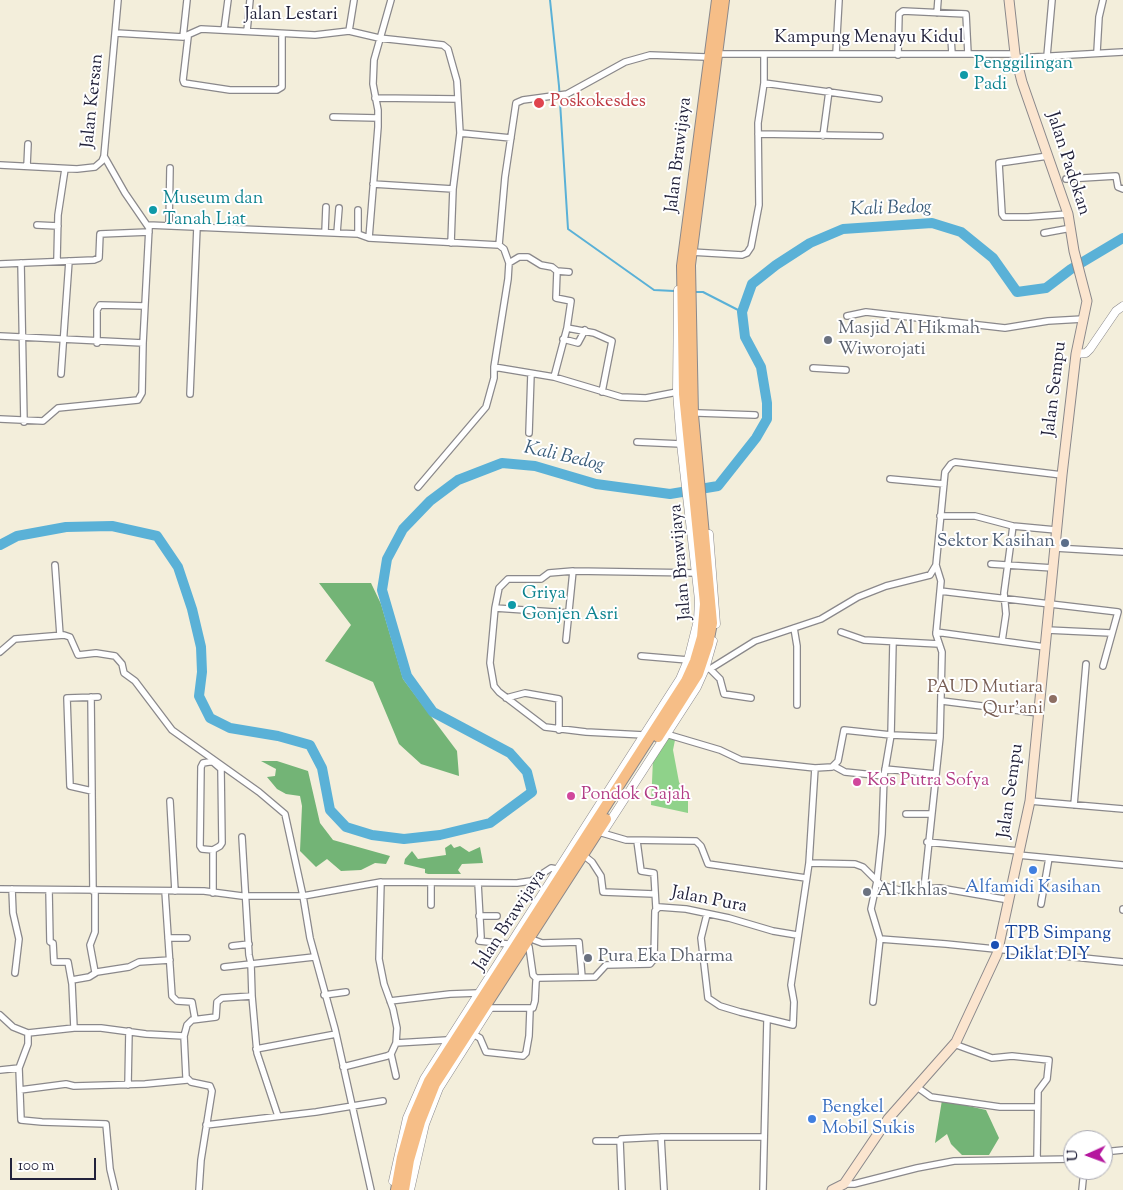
<!DOCTYPE html>
<style>
body{margin:0}
#map{position:relative;width:1123px;height:1190px;overflow:hidden;background:#f3eedb;font-family:"Sorts Mill Goudy",serif}
canvas{display:block}
.north{position:absolute;left:1063px;top:1130px;width:50px;height:50px;box-sizing:border-box;background:#fff;border:1px solid #a7a7b1;border-radius:50%;rotate:268deg;font-size:14px;font-weight:700;line-height:20px;text-align:center;color:#22223b}
.north::after{content:'';display:block;margin:auto;width:18px;height:22px;background:#b5179e;clip-path:polygon(50% 0,100% 100%,50% 72%,0 100%)}
.scale{position:absolute;left:10px;top:1158px;width:86px;height:22px;box-sizing:border-box;border:2px solid #22223b;border-top:0;padding-left:6px;font-size:15px;line-height:18px;white-space:nowrap;color:#22223b;-webkit-text-stroke:4px #fff;paint-order:stroke}
</style>
<div id="map">
<canvas width="1123" height="1190"></canvas>
<div class="north">U</div>
<div class="scale">100 m</div>
</div>
<script>
const ctx = document.querySelector('canvas').getContext('2d');
ctx.lineJoin = 'round';
function paint(path, color) { ctx.fillStyle = color; ctx.fill(path, 'evenodd'); }
const poly = rows => new Path2D(rows.map(r => 'M' + r).join(''));
function stroke(path, color, width, dash) { ctx.strokeStyle = color; ctx.lineWidth = width; ctx.lineCap = dash ? 'butt' : 'round'; ctx.setLineDash(dash || []); ctx.stroke(path); }
function drawText(font, color, halo, rows, align = 'center') {
  ctx.font = font + ' "Sorts Mill Goudy",serif'; ctx.lineWidth = 4; ctx.setLineDash([]); ctx.textBaseline = 'middle'; ctx.strokeStyle = halo; ctx.fillStyle = color; for (const [text, x, y, turn = 0] of rows) {
    ctx.save(); ctx.translate(x, y); ctx.rotate((+turn || 0) * Math.PI / 180); ctx.textAlign = isNaN(turn) ? turn : align; if (halo) ctx.strokeText(text, 0, 0); ctx.fillText(text, 0, 0); ctx.restore();
  }
}
paint(poly([
 [667,738,675,740,673,750,679,782,688,800,688,813,651,805,653,759]
]), '#8fd28a');
paint(poly([
 [319,583,371,583,381,604,403,679,457,751,459,776,421,764,399,744,373,682,325,661,351,625],
 [261,761,277,761,308,771,320,823,333,840,390,856,386,864,375,863,361,870,341,871,327,859,316,867,300,851,302,806,300,796,286,794,277,789,267,777,275,776,276,769],
 [451,844,454,848,460,846,469,852,480,847,483,863,462,864,458,870,461,874,428,874,425,873,425,869,404,864,405,859,412,851,418,859,446,855,445,848],
 [942,1100,986,1110,999,1138,989,1155,962,1155,951,1144,947,1134,935,1143]
]), '#73b476');
stroke(poly([
 [550,0,559,86,568,229,654,290,674,291],
 [694,292,703,292,742,312]
]), '#5ab1d7', 2);
stroke(poly([
 [0,545,17,536,66,527,112,526,157,536,178,567,192,609,201,647,202,672,199,696,210,718,230,728,278,736,310,745,322,768,330,810,346,827,372,835,404,839,440,835,490,823,532,792,527,772,510,753,433,712,407,676,382,590,387,559,403,529,430,501,458,480,502,463,535,466,596,484,670,494,718,486,756,438,767,419,767,403,761,367,745,337,742,312,752,284,776,265,810,243,843,229,932,223,961,232,993,258,1017,292,1046,288,1071,269,1123,238]
]), '#5ab1d7', 10);
const minor = poly([
 [354,0,349,31,379,38,443,45,448,49,457,81,460,133,453,189,451,243],
 [937,13,938,0],
 [224,30,228,0],
 [247,31,250,0],
 [116,33,183,37,201,29,315,35,349,31],
 [183,37,187,0],
 [188,37,183,80,184,83,230,90,277,90,282,87,282,34],
 [951,38,952,54],
 [1097,52,1099,17,1103,0],
 [836,53,839,0],
 [722,54,1015,54],
 [898,55,899,14,903,11,966,14,968,54],
 [1047,56,1052,0],
 [1016,58,1123,52],
 [764,83,879,99],
 [375,98,458,99],
 [333,117,378,118],
 [460,133,511,138],
 [758,134,880,136],
 [823,136,829,91],
 [1048,156,999,163,1002,214,1004,217,1028,217,1068,214],
 [0,165,77,169,95,167,102,161,104,156,118,0],
 [27,166,28,144],
 [1066,179,1116,176,1118,187,1123,189],
 [373,184,453,189],
 [37,225,58,226],
 [148,225,358,234,369,238,499,245,504,249,509,263,508,279,494,367,554,377,621,397,646,398,677,392],
 [169,226,170,168],
 [325,232,326,207],
 [337,233,339,208],
 [1044,233,1071,228],
 [358,234,358,210],
 [369,238,378,127,378,110,373,84,374,60,391,0],
 [499,245,505,177,516,103,523,100,567,94,625,62,650,55,706,57],
 [691,252,742,255,747,253,751,247,759,205,758,123,764,83,764,54],
 [57,260,58,215,65,169],
 [21,263,24,422],
 [509,263,519,257,528,257,541,265,552,267,557,271,556,298,571,301,567,328,554,377],
 [0,264,94,260,99,258,100,234,149,232],
 [557,271,569,272],
 [847,316,866,312,1005,328,1048,321,1083,319],
 [567,328,594,333,612,341,602,392],
 [0,336,143,343,149,228,125,193,104,156],
 [563,339,578,343,585,330],
 [97,343,97,310,100,305,145,306],
 [813,368,846,370],
 [61,374,69,261],
 [190,394,197,227],
 [698,413,755,415],
 [0,419,43,421,58,408,138,400,142,393,143,343],
 [529,433,531,374],
 [637,442,681,444],
 [890,479,944,484],
 [418,487,486,407,494,378,494,367],
 [940,516,975,516,1013,526,1056,530],
 [1055,548,1123,552],
 [991,564,1053,568],
 [55,565,60,635],
 [940,591,1118,612,1103,666],
 [495,608,569,613],
 [794,628,797,646,797,705],
 [1047,630,1111,633],
 [841,632,864,640,939,644],
 [936,632,1045,647],
 [566,640,573,571],
 [1002,641,1006,614,1004,593,1013,526],
 [0,652,15,639,64,635,70,637,78,655,96,653,115,656,122,664,124,673,135,681,172,730,259,792,285,814,303,896,310,938,335,1029,371,1190],
 [641,656,688,660],
 [705,669,710,669,755,641,821,619,858,597,886,586,930,575,936,565,945,472,951,464,955,462,1062,475],
 [710,669,720,679,724,694,751,698],
 [91,697,93,891],
 [506,698,525,693,559,699,559,730],
 [942,701,1038,713],
 [666,734,720,750,741,760,815,768,832,767,838,761,844,730,891,735,940,737,942,652,936,634,941,581,936,565],
 [644,735,586,732,545,727,499,692,494,686,490,663,495,608,499,588,508,579,541,579,549,573,573,571,698,573],
 [209,762,213,762,221,769,222,843,220,846,213,850,202,849,200,846,201,767,203,763,209,762],
 [834,766,845,772,884,776,891,735,893,642],
 [885,769,936,774],
 [92,791,70,786,67,698,98,697],
 [170,801,175,891],
 [1030,801,1123,809],
 [1074,805,1086,664],
 [906,814,931,814],
 [602,833,626,840,696,841,701,846,708,864,806,878],
 [637,841,641,871,654,873,656,908],
 [927,842,1019,851],
 [1018,855,1123,865],
 [587,858,592,862,601,876,603,892,654,894],
 [809,863,815,768],
 [478,883,481,937,479,941,508,944],
 [0,889,204,891,242,896,303,896,381,882,517,883,531,881,551,868,557,869],
 [12,889,13,913,19,939,15,973],
 [924,889,940,737],
 [49,890,50,942,53,943,54,962,68,962,72,984,74,1028],
 [95,891,95,932,90,945,95,972],
 [165,891,172,996,177,1001,192,1002,195,1019],
 [213,893,213,850],
 [1041,904,1049,858],
 [431,905,431,883],
 [1123,910,1123,909],
 [707,914,701,938,708,998,720,1006,740,1012,793,1025,794,1002,791,985,809,863,855,864,863,867,881,885,899,890,940,888,1009,900],
 [479,916,497,916],
 [168,938,187,938],
 [880,939,946,944,1123,962],
 [534,940,542,943,579,942,582,977],
 [232,946,249,944],
 [529,947,533,975,536,978],
 [224,967,251,964,249,955,242,837],
 [72,980,89,977,97,972,129,967,139,962,170,960],
 [324,995,346,992],
 [252,996,257,1053,278,1116],
 [390,1001,450,994,478,993],
 [873,1002,880,939,871,909,877,881,882,834,884,776],
 [490,1008,533,1008,535,1001,536,981,538,978,595,977,606,965,650,964,654,959,655,911,659,907,686,909,729,918,773,931,797,935],
 [0,1015,13,1027,28,1033,74,1028,101,1028,146,1034,184,1036],
 [28,1033,28,1044,19,1068,21,1120,42,1122,106,1124,110,1169,115,1190],
 [473,1034,480,1038,486,1052,523,1056,526,1053,529,1036,530,1010],
 [396,1043,447,1040],
 [954,1044,992,1058,1012,1056,1049,1060,1047,1079,1038,1091,1037,1159],
 [256,1049,336,1034],
 [391,1054,396,1076],
 [343,1067,387,1056,391,1054,396,1043,397,1028,393,1009,384,984,379,959,381,882],
 [0,1070,19,1068],
 [128,1085,129,1031],
 [917,1087,931,1097,1000,1107,1037,1107],
 [20,1090,66,1084,74,1086,145,1084,187,1080],
 [206,1125,316,1112,383,1101],
 [661,1137,664,1190],
 [596,1141,620,1141,621,1139,661,1137,764,1137],
 [620,1141,622,1190],
 [1103,1152,1123,1150],
 [844,1184,854,1184,917,1168,954,1161,1073,1159],
 [199,1190,201,1160,212,1091,210,1086,191,1082,186,1077,184,1036,187,1025,192,1020,216,1017,217,1002,222,998,252,996,251,964,314,957],
 [763,1190,767,1020],
 [1082,1190,1084,1170]
]);
const tertiary = poly([
 [1076,354,1086,353,1090,349,1116,311,1123,306],
 [709,534,716,624],
 [605,829,697,687,705,669,713,641],
 [393,1181,407,1118,424,1079,644,735,680,679,688,660,698,620,699,600,681,444,677,392,678,290],
 [410,1190,425,1124,439,1088,489,1009]
]);
const secondary = poly([
 [832,1190,844,1184,888,1119,956,1042,997,954,1030,801,1062,475,1076,354,1087,301,1074,251,1068,214,1022,82,1015,54,1009,0]
]);
const trunk = poly([
 [658,737,698,674,708,644,712,623,693,415,690,265,724,0],
 [396,1190,402,1157,413,1118,429,1081,686,681,695,661,702,637,705,604,684,394,682,266,717,0],
 [404,1190,409,1160,420,1122,435,1084,606,819]
]);
stroke(minor, '#8a888b', 8);
stroke(tertiary, '#8a888b', 9);
stroke(secondary, '#8a888b', 11);
stroke(trunk, '#8a888b', 12);
stroke(minor, '#fff', 5.5);
stroke(tertiary, '#fff', 8);
stroke(secondary, '#fbe5cf', 9);
stroke(trunk, '#f6be87', 10);
for (const [x, y, r, color] of [
 [964,75,5,"#0f9aa8"],
 [539,103,6,"#e0444e"],
 [153,210,5,"#0f9aa8"],
 [828,340,5,"#6b7280"],
 [1065,543,5,"#5c6f8a"],
 [512,605,5,"#0f9aa8"],
 [1053,699,5,"#8d6e63"],
 [857,782,5,"#d1479c"],
 [571,796,5,"#d1479c"],
 [1033,870,5,"#3f7fe0"],
 [867,892,5,"#6b7280"],
 [995,945,5,"#1a4fb4"],
 [588,958,5,"#6b7280"],
 [812,1119,5,"#3f7fe0"]
]) { const dot = new Path2D(); dot.arc(x, y, r, 0, 2 * Math.PI); ctx.fillStyle = color; ctx.fill(dot); stroke(dot, '#fff', 2); }
drawText('18px', '#22223b', '#fff', [
 ["Jalan Lestari",291,16],
 ["Kampung Menayu Kidul",869,39],
 ["Jalan Kersan",94,101,-84],
 ["Jalan Brawijaya",680,155,-83],
 ["Jalan Padokan",1067,164,72],
 ["Jalan Sempu",1056,389,-83],
 ["Jalan Brawijaya",682,562,-95],
 ["Jalan Sempu",1012,791,-82],
 ["Jalan Pura",709,901,11],
 ["Jalan Brawijaya",511,921,-57]
]);
drawText('18px', '#0d838f', '#fff', [
 ["Penggilingan",974,65],
 ["Padi",974,86],
 ["Museum dan",163,200],
 ["Tanah Liat",163,221],
 ["Griya",522,595],
 ["Gonjen Asri",522,616]
], 'left');
drawText('18px', '#be3a42', '#fff', [
 ["Poskokesdes",550,103]
], 'left');
drawText('18px', '#5b616d', '#fff', [
 ["Masjid Al Hikmah",838,330],
 ["Wiworojati",838,351],
 ["Al Ikhlas",877,892],
 ["Pura Eka Dharma",598,958]
], 'left');
drawText('18px', '#4e5e75', '#fff', [
 ["Sektor Kasihan",1055,543]
], 'right');
drawText('18px', '#785e54', '#fff', [
 ["PAUD Mutiara",1043,689],
 ["Qur'ani",1043,710]
], 'right');
drawText('18px', '#b23c85', '#fff', [
 ["Kos Putra Sofya",867,782],
 ["Pondok Gajah",581,796]
], 'left');
drawText('18px', '#366cbe', '#fff', [
 ["Alfamidi Kasihan",1033,889],
 ["Bengkel",822,1109,"left"],
 ["Mobil Sukis",822,1130,"left"]
]);
drawText('18px', '#164399', '#fff', [
 ["TPB Simpang",1005,935],
 ["Diklat DIY",1005,956]
], 'left');
drawText('italic 19px', '#385b79', '#fff', [
 ["Kali Bedog",891,210,-2],
 ["Kali Bedog",564,458,13]
]);
</script>
